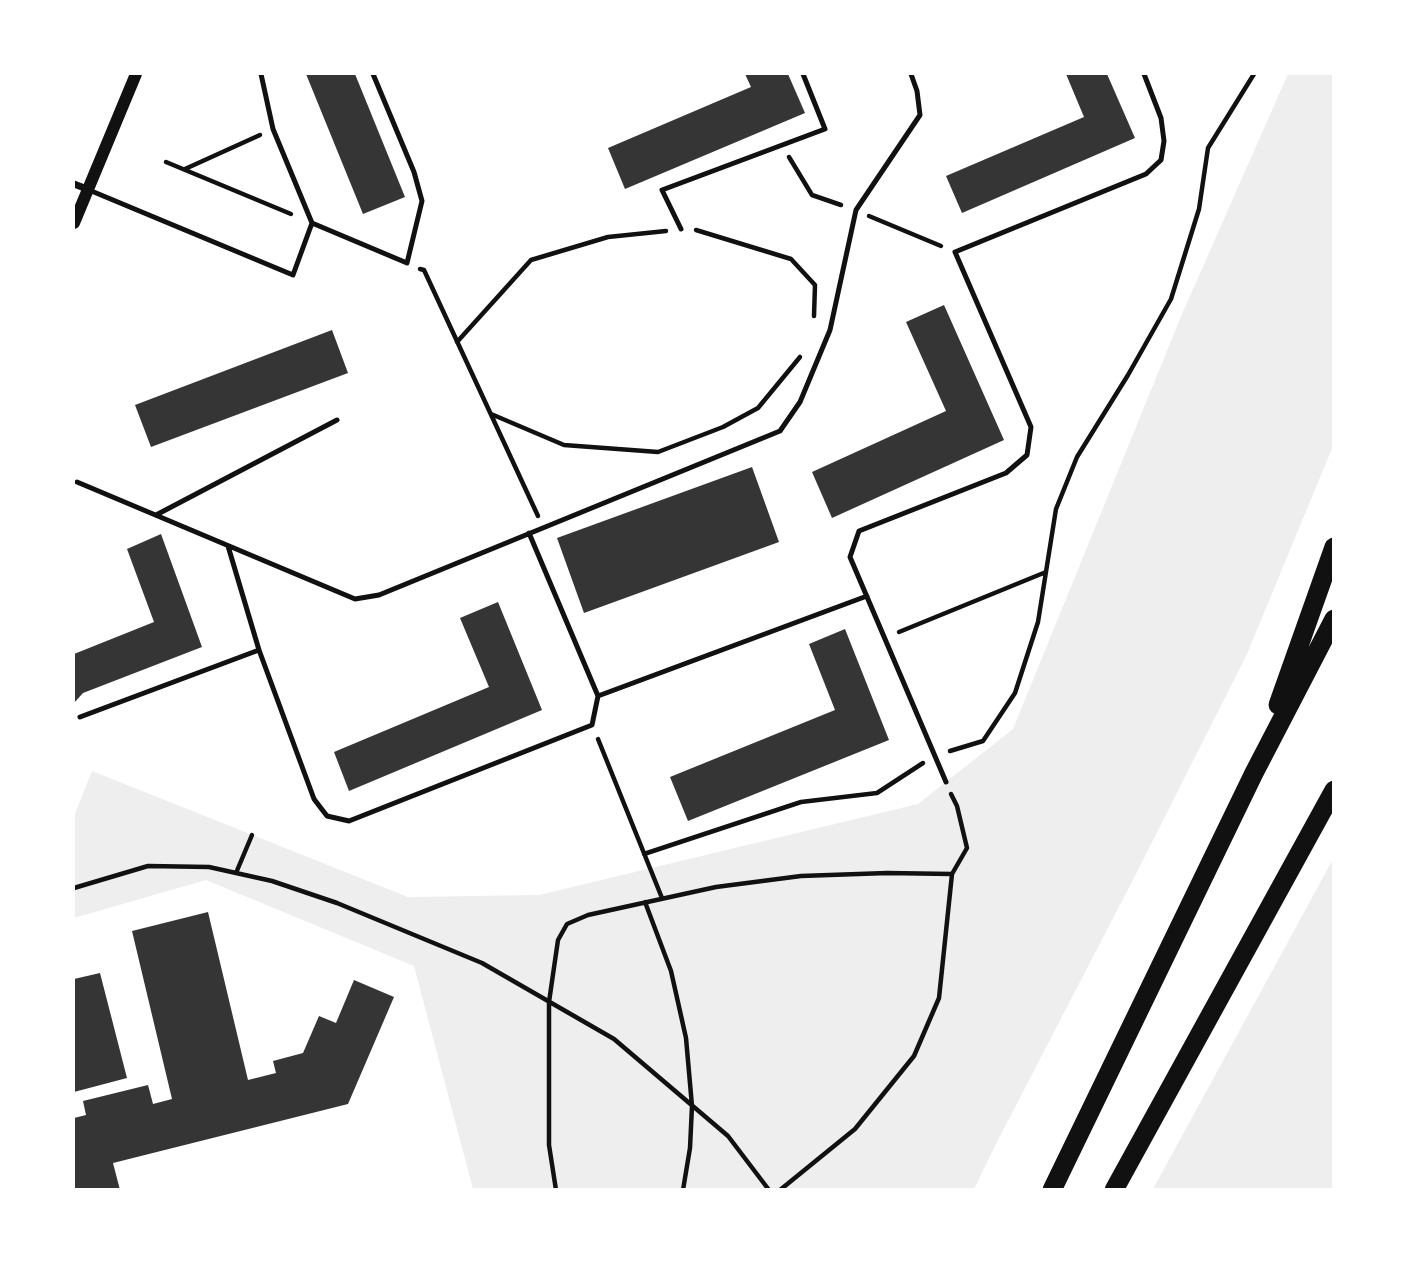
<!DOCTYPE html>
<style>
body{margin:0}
#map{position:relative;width:1407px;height:1263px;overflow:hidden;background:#fff;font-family:"Golos Text",sans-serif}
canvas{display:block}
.frame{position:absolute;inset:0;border:75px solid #fff;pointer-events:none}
</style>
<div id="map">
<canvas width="1407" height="1263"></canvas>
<div class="frame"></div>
</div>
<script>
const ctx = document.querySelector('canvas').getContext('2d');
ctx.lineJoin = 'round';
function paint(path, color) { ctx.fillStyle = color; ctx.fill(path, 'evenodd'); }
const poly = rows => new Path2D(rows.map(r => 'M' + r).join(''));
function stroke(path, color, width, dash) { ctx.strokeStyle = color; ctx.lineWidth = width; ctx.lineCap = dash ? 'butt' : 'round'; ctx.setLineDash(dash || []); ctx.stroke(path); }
paint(poly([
 [1288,74,1333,74,1333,446,1247,654,1137,872,997,1142,974,1189,473,1189,414,966,206,880,74,918,74,816,92,771,408,897,539,895,918,804,1013,729,1182,314],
 [1333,859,1333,1189,1153,1189,1283,951]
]), '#eee');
paint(poly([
 [306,74,355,74,405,197,363,214],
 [745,74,788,74,805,113,625,189,608,148,751,87],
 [1066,74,1107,74,1135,138,962,213,946,176,1084,117],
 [944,305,1004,440,832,518,812,472,946,411,906,322],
 [332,330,348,373,151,447,135,405],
 [752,467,779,542,584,613,557,538],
 [161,534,202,647,83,693,74,703,74,654,154,622,127,549],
 [498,602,542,710,349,791,334,752,489,687,460,618],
 [845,629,889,740,688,821,670,777,835,710,809,644],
 [208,912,248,1080,276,1073,273,1061,303,1053,319,1016,336,1023,354,980,394,997,348,1104,113,1163,120,1190,74,1190,74,1118,86,1115,83,1101,148,1085,153,1104,172,1099,132,931],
 [100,973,127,1078,74,1092,74,979]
]), '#353535');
stroke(poly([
 [789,157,812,195,841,205],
 [166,162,291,214],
 [185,169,260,135],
 [869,216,941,246],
 [696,230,791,259,815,285,814,316],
 [420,269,424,270,538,516],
 [457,342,531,260,608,237,666,231],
 [491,414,564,445,658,452,723,427,758,408,800,357],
 [899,632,1046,572],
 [598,739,662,898],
 [950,751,983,741,1015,693,1038,622,1056,509,1077,457,1128,375,1171,299,1199,209,1208,148,1254,74],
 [644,854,801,802,877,793,923,763],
 [236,873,252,835],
 [74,888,148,866,209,867,272,881,337,903,482,963,614,1039,728,1136,769,1190],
 [645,902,671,971,686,1038,692,1106,690,1148,683,1190],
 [556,1190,549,1145,549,1002,558,940,567,924,588,915,716,887,801,876,887,873,952,874],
 [780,1190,855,1129,914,1056,939,998,952,874,967,848,957,806,951,794]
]), '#111', 4.5);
stroke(poly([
 [89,190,293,275,312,223,273,129,261,74],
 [312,223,407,263,422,201,414,172,373,74],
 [681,229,662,190,825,129,803,74],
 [77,482,355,599,379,595,780,431,800,402,830,330,856,210,920,115,917,91,911,74],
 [156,515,337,420],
 [228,546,259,650,314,799,327,816,349,821,592,725,598,696,529,533],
 [598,696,867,596],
 [80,717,259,650],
 [946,782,850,557,859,531,1006,473,1027,455,1031,427,955,252,1146,174,1161,160,1164,141,1161,118,1144,74]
]), '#111', 5);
stroke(poly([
 [74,184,87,189]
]), '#111', 7);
stroke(poly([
 [74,223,136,74]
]), '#111', 12);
stroke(poly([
 [1278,705,1334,547],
 [1052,1190,1254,773,1334,619],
 [1114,1190,1334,790]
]), '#111', 19);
</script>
